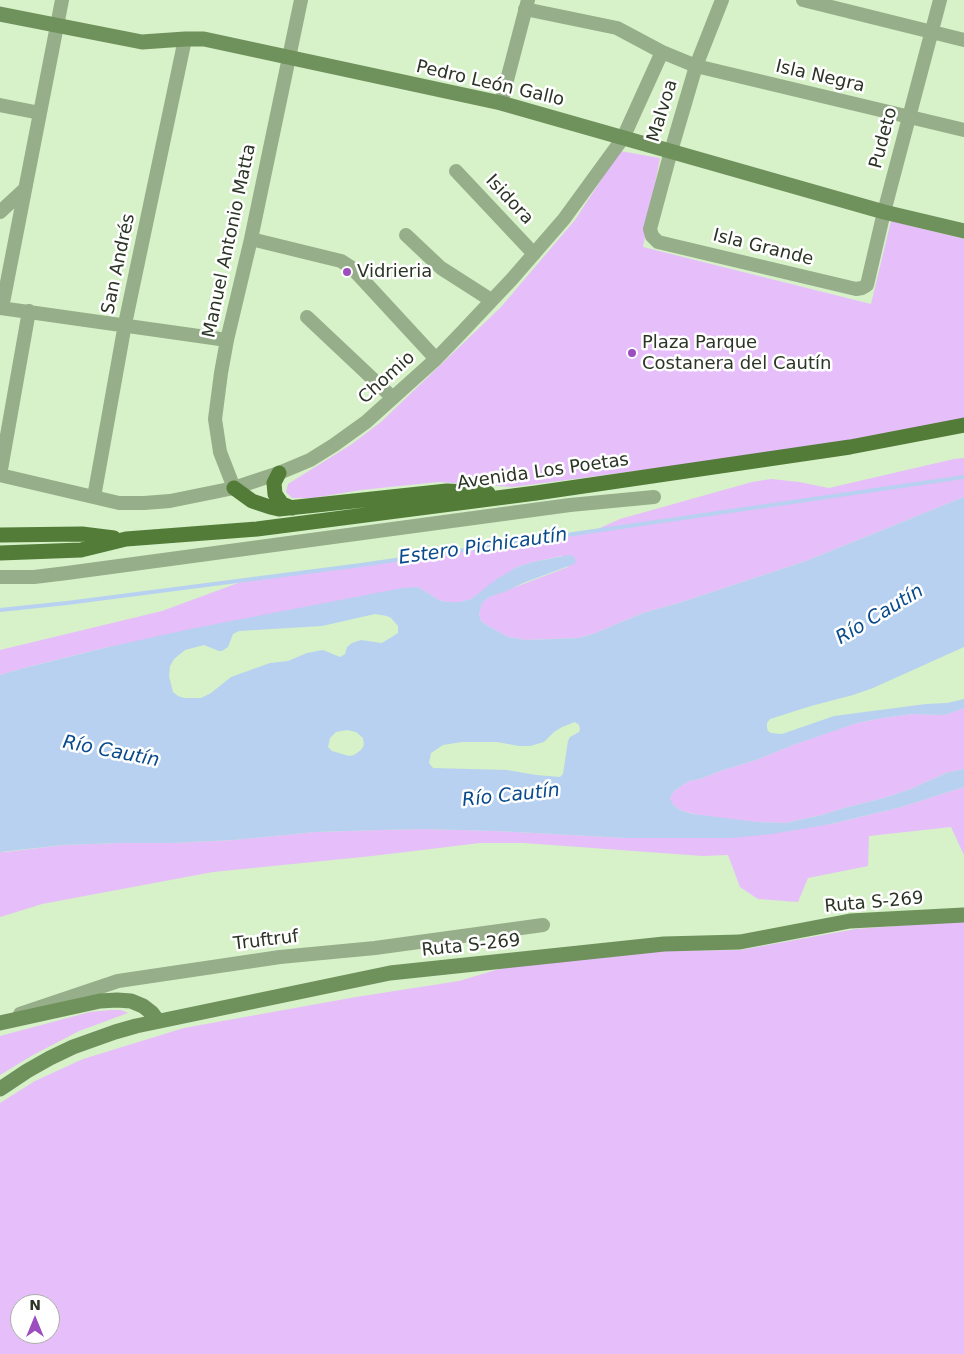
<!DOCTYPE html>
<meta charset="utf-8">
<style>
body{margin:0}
#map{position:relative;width:964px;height:1354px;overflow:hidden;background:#d7f1c9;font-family:"DejaVu Sans",sans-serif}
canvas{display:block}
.north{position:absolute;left:10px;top:1294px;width:50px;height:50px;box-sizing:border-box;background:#fff;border:1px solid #aaaea8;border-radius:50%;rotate:0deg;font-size:14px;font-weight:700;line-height:20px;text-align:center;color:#2b3525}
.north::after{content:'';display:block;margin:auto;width:18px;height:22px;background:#9c4dbe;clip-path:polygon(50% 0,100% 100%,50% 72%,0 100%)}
</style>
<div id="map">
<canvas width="964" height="1354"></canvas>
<div class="north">N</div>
</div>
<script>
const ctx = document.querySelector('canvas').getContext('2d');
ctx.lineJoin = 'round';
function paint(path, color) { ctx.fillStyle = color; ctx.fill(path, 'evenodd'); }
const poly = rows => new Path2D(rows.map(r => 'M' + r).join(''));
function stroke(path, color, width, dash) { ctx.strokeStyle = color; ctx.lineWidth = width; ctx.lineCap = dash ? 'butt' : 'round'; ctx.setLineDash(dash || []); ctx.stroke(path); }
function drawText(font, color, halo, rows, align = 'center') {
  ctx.font = font + ' "DejaVu Sans",sans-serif'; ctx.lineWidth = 5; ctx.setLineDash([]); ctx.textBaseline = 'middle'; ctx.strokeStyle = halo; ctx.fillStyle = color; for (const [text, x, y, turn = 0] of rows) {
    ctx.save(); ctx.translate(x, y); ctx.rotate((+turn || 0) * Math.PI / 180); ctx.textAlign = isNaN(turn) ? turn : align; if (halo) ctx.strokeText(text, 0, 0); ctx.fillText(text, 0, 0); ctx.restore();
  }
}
paint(poly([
 [620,151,660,158,643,247,871,304,891,221,964,239,964,418,873,440,513,487,438,482,361,490,313,498,292,498,286,492,288,484,352,444,381,422,501,307,575,220],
 [964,458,964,497,806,561,682,602,643,613,593,634,578,638,526,640,508,637,485,624,481,621,479,614,482,603,489,597,568,567,562,556,533,562,517,567,471,599,460,602,447,602,439,600,418,587,382,593,104,648,24,668,0,675,0,650,162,611,249,579,361,565,591,532,620,519,752,482,771,479,799,482,829,488,954,459],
 [964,708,964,769,946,773,911,789,884,798,844,808,822,815,785,823,757,822,703,816,682,811,673,805,671,802,670,798,674,791,689,781,700,779,720,771,756,760,793,745,829,732,857,723,882,718,913,714,945,715],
 [964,787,964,855,951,827,869,836,868,866,808,878,798,902,758,899,740,887,728,855,703,856,524,843,480,843,372,856,213,872,42,904,0,917,0,852,5,852,64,845,119,843,171,843,233,840,315,832,380,830,424,829,497,831,627,838,675,838,831,824,901,807],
 [964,921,964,1354,0,1354,0,1103,35,1081,83,1059,184,1028,356,997,459,981,506,967,657,951,740,950,856,929],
 [20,1304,50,1304,50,1334,20,1334],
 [111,1010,121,1010,128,1013,79,1031,33,1055,0,1075,0,1036,90,1012]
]), '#e6befa');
paint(poly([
 [964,497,964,647,873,688,853,695,811,706,770,719,767,723,767,728,768,731,771,733,782,734,834,716,926,704,947,703,964,699,964,708,945,715,913,714,882,718,857,723,793,745,756,760,720,771,700,779,689,781,674,791,670,798,673,805,682,811,693,814,757,822,785,823,822,815,844,808,884,798,911,789,946,773,964,769,964,787,901,807,831,824,772,834,731,838,627,838,497,831,424,829,380,830,315,832,233,840,171,843,119,843,64,845,0,852,0,675,24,668,104,648,190,629,402,588,418,587,439,600,447,602,460,602,471,599,497,579,517,567,533,562,569,555,573,556,575,559,576,562,574,564,523,583,507,591,489,597,482,603,479,614,481,621,485,624,508,637,526,640,578,638,593,634,643,613,682,602,806,561],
 [375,614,387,616,391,618,398,626,398,633,382,643,361,640,352,643,347,647,345,654,340,657,323,650,307,653,288,661,270,663,231,677,211,693,201,698,184,698,178,696,173,692,169,676,170,666,174,659,185,650,204,645,219,651,222,651,228,647,233,634,239,631,322,626],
 [575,722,579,725,580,729,579,732,570,737,568,741,563,774,560,777,536,775,507,770,433,768,429,763,431,753,443,745,462,742,497,742,519,746,530,746,544,742,554,732,562,727],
 [347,730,356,732,363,738,364,745,361,750,354,755,349,756,332,751,328,747,330,738,336,732]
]), '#b8d1f0');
stroke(poly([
 [0,610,67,603,361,565,964,477]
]), '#b8d1f0', 4);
stroke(poly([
 [722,0,696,66,671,151,650,229,652,236,658,242,856,289,862,288,867,285,884,212,940,0],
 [803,0,964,40],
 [525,9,617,28,662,52,696,66,964,130],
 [501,103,528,0],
 [0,105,40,113],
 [456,171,534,254],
 [0,212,25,189],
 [406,235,441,268,491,300],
 [251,239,341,261,352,268,436,359],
 [0,308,227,340],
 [2,308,62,0],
 [307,317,393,398],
 [0,475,119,503,144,503,170,501,234,488,279,473,310,460,334,445,366,422,436,359,462,332,512,279,564,219,623,138,662,52],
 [0,475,29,311],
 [234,488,220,452,215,419,221,373,227,340,251,239,301,0],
 [94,497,125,324,185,39],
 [0,577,34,577,67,573,570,505,654,497],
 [20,1014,118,981,280,957,375,948,543,925]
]), '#96ae89', 14);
stroke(poly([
 [0,14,142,42,185,39,204,39,501,103,884,212,964,231],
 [0,1023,100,1001,117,1000,131,1001,143,1006,152,1013,158,1021],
 [0,1089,27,1071,50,1058,73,1047,115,1032,136,1026,390,973,664,944,740,942,850,921,964,915]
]), '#6f915b', 15);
stroke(poly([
 [279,473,274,483,275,494,282,504,292,508],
 [234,488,252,501,270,507,279,509,447,491,488,493],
 [0,535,82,534,114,538],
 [0,553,81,550,126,539,257,529,536,493,850,447,964,425]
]), '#527c37', 15);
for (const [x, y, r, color] of [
 [347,272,5,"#9c4dbe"],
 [632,353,5,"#9c4dbe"]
]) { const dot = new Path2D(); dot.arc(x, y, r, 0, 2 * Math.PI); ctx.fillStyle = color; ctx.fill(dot); stroke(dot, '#fff', 2); }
drawText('18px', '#2b3525', '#fff', [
 ["Isla Negra",820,77,13],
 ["Pedro León Gallo",490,84,13],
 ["Malvoa",663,111,-73],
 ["Pudeto",884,138,-75],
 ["Isidora",509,200,47],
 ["Manuel Antonio Matta",230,241,-78],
 ["Isla Grande",763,248,14],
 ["San Andrés",119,264,-78],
 ["Chomio",387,378,-42],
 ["Avenida Los Poetas",543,472,-8],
 ["Ruta S-269",874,903,-5],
 ["Truftruf",266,941,-7],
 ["Ruta S-269",471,946,-6]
]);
drawText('18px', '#2b3525', '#fff', [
 ["Vidrieria",357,272],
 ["Plaza Parque",642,343],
 ["Costanera del Cautín",642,364]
], 'left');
drawText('italic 19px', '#084a8c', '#fff', [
 ["Estero Pichicautín",483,547,-8],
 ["Río Cautín",880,615,-31],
 ["Río Cautín",111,752,11],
 ["Río Cautín",511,796,-6]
]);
</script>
